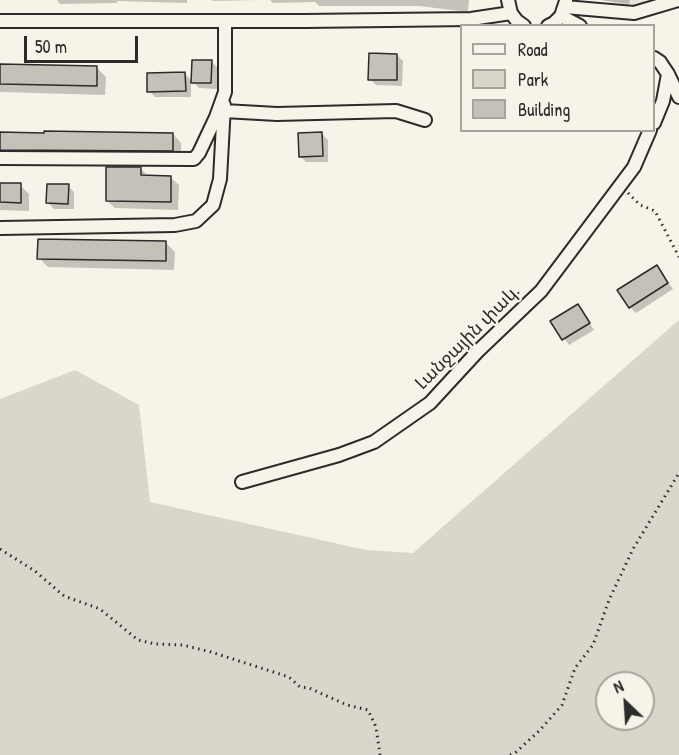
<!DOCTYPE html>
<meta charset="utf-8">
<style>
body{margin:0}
#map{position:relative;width:679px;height:755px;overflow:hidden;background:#f7f3e8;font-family:"Patrick Hand",sans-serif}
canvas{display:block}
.legend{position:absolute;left:460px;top:24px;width:195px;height:108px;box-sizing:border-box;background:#f7f3e8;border:2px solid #a5a39c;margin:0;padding:8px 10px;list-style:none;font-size:18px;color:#2b2b2b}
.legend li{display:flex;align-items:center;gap:12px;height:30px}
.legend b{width:30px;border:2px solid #a5a39c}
.north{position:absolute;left:595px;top:671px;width:60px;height:60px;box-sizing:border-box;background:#f7f3e8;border:2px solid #a5a39c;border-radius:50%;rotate:335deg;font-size:16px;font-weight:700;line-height:24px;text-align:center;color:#2b2b2b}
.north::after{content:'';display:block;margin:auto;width:21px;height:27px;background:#2b2b2b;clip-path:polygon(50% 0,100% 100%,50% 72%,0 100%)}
.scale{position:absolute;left:24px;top:36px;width:114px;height:27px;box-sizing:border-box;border:3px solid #2b2b2b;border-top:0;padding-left:8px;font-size:18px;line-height:21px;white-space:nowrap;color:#2b2b2b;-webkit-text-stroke:4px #f7f3e8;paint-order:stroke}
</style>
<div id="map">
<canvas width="679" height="755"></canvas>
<ul class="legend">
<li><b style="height:8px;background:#f7f3e8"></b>Road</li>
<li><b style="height:16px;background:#dad6cc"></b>Park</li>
<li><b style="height:16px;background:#c4c1b9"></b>Building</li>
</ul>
<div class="north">N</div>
<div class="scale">50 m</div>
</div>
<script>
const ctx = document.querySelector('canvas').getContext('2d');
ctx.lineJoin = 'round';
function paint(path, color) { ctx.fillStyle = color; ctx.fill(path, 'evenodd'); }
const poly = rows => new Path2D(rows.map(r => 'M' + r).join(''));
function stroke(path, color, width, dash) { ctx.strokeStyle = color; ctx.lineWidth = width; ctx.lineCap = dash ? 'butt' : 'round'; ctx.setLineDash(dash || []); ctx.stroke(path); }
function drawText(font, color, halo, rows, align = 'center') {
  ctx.font = font + ' "Patrick Hand","Noto Sans Armenian",sans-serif'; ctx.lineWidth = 4.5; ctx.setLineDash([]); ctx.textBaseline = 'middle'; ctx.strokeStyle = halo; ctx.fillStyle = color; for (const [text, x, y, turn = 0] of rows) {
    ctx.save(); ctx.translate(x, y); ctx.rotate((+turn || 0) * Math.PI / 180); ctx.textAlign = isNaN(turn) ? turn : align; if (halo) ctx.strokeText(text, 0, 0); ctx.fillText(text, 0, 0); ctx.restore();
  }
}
paint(poly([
 [602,0,651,0,632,7]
]), '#e8e4da');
paint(poly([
 [679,320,679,755,0,755,0,399,75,370,139,405,150,502,366,550,413,553],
 [607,683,643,683,643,719,607,719]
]), '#dad6cc');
paint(poly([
 [57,0,187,0,187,3,117,1,117,3,60,4],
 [212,0,258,0,213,1],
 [270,0,469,0,468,12,419,6,319,6,315,2,273,3],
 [600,0,630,0,629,4],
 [397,55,403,61,402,86,376,85,370,79],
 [212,62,218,68,217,89,199,88,193,82],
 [0,66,97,68,106,77,105,95,0,92],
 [185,74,191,80,191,97,155,97,149,91],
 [0,133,173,134,181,143,181,159,0,159],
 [322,134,328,140,328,162,306,162,300,156],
 [140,168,149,177,171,178,179,185,178,210,115,208,107,201],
 [0,184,20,185,29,194,29,211,0,210],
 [68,186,74,192,74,209,54,209,48,203],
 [166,243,175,252,174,270,48,267,39,258],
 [657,267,673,289,636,313,630,307],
 [578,306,594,330,569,345,552,321]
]), '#0003');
const building = poly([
 [369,53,397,54,397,80,368,80,369,53],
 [192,60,212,60,211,83,191,83,192,60],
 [0,64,97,66,97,86,0,84,0,64],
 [185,72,186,91,147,92,147,73,185,72],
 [44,131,173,133,173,151,0,150,0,132,44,133,44,131],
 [322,132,323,156,299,157,298,133,322,132],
 [106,167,141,167,141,175,171,176,171,202,106,201,106,167],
 [0,183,21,183,21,203,0,202,0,183],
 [47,184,69,184,68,204,46,203,47,184],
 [38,239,166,241,166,261,37,259,38,239],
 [657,265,668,283,629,308,617,290,657,265],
 [578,304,590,323,562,340,550,321,578,304]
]);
paint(building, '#c4c1b9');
stroke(building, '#2b2b2b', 1.5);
const minor = poly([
 [508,0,511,13,517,21,524,26],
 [565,7,634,13,678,0],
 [561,16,580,26],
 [0,21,305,21,471,19,511,13],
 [548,26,554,23,561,16,566,1],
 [654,58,660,62,668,74,679,97],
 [224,111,277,114,396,111,425,120],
 [654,123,663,101,668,74],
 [0,158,194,159,199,153,216,117,225,92,225,21],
 [0,228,175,225,196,221,213,205,220,179,224,105],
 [242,482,339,455,374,442,430,403,477,352,541,291,634,167,650,130]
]);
stroke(minor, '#2b2b2b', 16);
stroke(poly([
 [628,193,640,205,655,211,679,257],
 [0,549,35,571,64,596,100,609,138,640,155,644,183,645,211,652,289,677,300,687,309,688,347,705,368,710,376,727,380,755],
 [510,755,515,753,540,730,562,705,575,668,593,645,609,600,633,549,679,473]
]), '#2b2b2b', 3, [1.5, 4.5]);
stroke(minor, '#f7f3e8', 12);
drawText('18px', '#2b2b2b', '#f7f3e8', [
 ["Լանջային փակ.",468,338,-45]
]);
</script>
